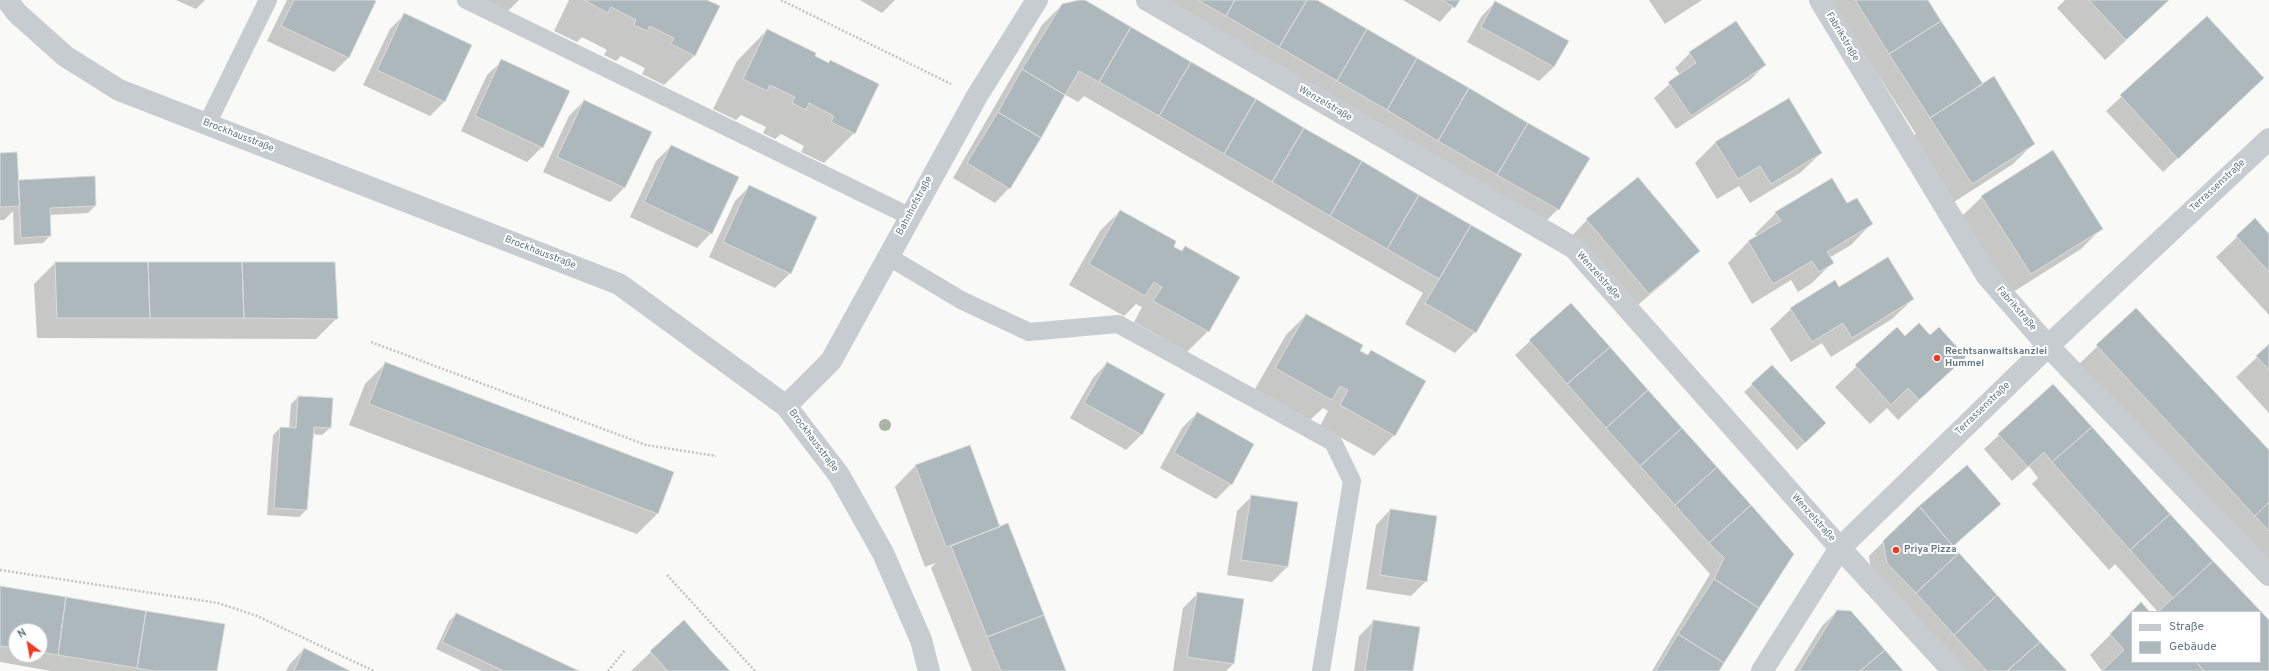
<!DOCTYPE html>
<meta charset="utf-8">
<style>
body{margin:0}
#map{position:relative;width:2269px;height:671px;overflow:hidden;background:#f9f9f7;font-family:Overpass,sans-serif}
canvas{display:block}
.legend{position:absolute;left:2131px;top:611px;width:130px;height:52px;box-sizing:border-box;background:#fff;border:1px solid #c0c9ce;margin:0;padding:5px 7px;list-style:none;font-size:12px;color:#617984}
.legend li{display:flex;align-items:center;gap:8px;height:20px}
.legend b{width:20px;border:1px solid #c0c9ce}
.north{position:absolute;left:8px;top:623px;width:40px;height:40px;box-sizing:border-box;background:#fff;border:1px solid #c0c9ce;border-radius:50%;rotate:328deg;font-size:11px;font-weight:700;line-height:16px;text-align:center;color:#617984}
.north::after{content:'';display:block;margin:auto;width:14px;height:18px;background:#f3391d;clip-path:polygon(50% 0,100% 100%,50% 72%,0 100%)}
</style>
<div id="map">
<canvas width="2269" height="671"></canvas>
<ul class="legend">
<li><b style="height:5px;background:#c6cccf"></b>Straße</li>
<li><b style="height:11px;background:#acb8bc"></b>Gebäude</li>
</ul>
<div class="north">N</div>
</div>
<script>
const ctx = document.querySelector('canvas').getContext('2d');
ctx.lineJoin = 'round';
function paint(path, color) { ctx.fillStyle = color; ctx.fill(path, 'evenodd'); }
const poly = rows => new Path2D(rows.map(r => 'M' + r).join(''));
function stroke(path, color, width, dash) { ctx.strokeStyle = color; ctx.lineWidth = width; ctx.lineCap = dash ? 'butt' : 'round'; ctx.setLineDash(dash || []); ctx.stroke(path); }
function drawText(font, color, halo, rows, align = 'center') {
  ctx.font = font + ' Overpass,sans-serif'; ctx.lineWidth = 4; ctx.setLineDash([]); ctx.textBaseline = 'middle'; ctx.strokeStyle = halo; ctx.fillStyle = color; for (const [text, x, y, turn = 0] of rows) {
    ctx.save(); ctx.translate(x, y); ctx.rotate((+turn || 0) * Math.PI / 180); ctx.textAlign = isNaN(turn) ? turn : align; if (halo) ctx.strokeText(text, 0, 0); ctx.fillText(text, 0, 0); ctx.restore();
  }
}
paint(poly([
 [176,0,205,0,196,9],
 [287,0,370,0,349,57,334,72,267,41],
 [484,0,519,0,507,12],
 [569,0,704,0,695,55,664,85,642,74,645,68,621,56,616,61,604,55,607,50,582,37,577,42,554,31],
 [860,0,895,0,882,13],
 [1158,0,1314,0,1558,209,1543,224],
 [1403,0,1459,0,1440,22],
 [1649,0,1702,0,1665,24],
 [1822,0,1927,0,1982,85,2034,143,2013,164,1951,204,1910,139,1916,134,1875,70,1868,74],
 [2065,0,2169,0,2105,60,2057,8],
 [1495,2,1554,67,1539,81,1467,42,1481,17],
 [1063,4,1130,28,1471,226,1475,332,1455,353,1405,324,1423,293,1084,96,1078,102,1064,94,1009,188,995,203,953,178,1042,25],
 [404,15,445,101,430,116,363,85,390,29],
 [2207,17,2263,78,2163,172,2106,111],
 [767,30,813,57,828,64,830,61,854,133,824,163,801,152,804,146,781,134,775,139,763,133,766,127,741,115,736,120,713,109,737,61],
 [1690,53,1765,65,1750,80,1676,129,1654,98,1680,75,1675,68],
 [502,61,542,147,527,162,461,131,487,75],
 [584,101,650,132,624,188,610,202,543,172,569,116],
 [1715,143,1821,153,1800,173,1750,203,1739,186,1717,199,1695,163],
 [671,146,711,233,697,248,630,217,656,161],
 [0,154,18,181,95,206,88,213,49,215,50,236,43,243,14,245,13,211,4,220,0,220],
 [749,187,790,273,775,288,709,257,735,201],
 [1982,197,2101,229,2081,249,2010,294,1961,217],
 [1847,205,1871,224,1851,245,1829,258,1832,263,1812,283,1798,292,1791,280,1752,304,1728,263,1748,242,1757,237,1755,234,1776,213],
 [1120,211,1172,247,1180,252,1185,247,1208,331,1187,352,1134,322,1142,307,1136,304,1124,316,1069,285,1100,231],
 [1587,220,1698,251,1678,271,1627,314,1567,241],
 [2255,220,2268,234,2269,233,2269,315,2216,257],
 [55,263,334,263,337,318,316,339,37,338,34,284],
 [1839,288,1913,299,1892,319,1831,357,1822,343,1791,362,1770,329,1791,309],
 [1571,304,1793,554,1718,671,1652,671,1710,574,1515,355],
 [2136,309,2267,450,2269,448,2269,561,2076,367],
 [1306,315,1359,352,1367,356,1371,351,1394,435,1374,456,1320,426,1328,411,1323,408,1310,420,1255,389,1286,335],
 [1897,328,1905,337,1930,336,1965,357,1898,420,1887,408,1870,424,1835,387],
 [2269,346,2269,413,2236,377],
 [1107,363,1163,395,1141,435,1126,450,1070,418,1093,378],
 [385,364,657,514,637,534,349,425,365,384],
 [1752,385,1817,431,1797,450,1744,392],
 [2053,385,2212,561,2260,612,2158,612,2115,564,2109,570,2032,484,2038,478,2029,466,2012,481,1984,449],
 [298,397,330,428,322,435,312,434,306,510,299,517,267,515,273,435,280,428,289,429,291,404],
 [1197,413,1253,444,1231,484,1216,499,1160,468,1182,428],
 [915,466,1000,528,1065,671,972,671,931,568,936,563,925,567,895,487],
 [1252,496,1287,567,1272,582,1227,575,1237,511],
 [2000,504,1953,547,2066,671,1958,671,1872,577,1869,556,1884,541],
 [1390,510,1426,581,1411,596,1366,589,1376,525],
 [0,587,216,671,51,671,0,662],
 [16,631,40,631,40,655,16,655],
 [1198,593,1233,664,1226,671,1173,671,1183,608],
 [1837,611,1850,612,1903,671,1794,671,1822,626],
 [2260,612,2269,622,2269,671,2102,671,2090,655,2132,613,2132,662,2260,662],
 [456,614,576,671,482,671,436,649,449,621],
 [1374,621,1412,671,1354,671,1359,636],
 [304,649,348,671,286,671,290,664],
 [651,652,728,671,631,671]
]), '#0003');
const building = poly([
 [294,0,373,0,376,1,349,58,281,26,294,0],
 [584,0,707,0,720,6,695,56,671,44,674,38,650,26,647,31,634,25,636,20,611,7,608,13,584,0],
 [1079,0,1085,0,1131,27,1099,82,1079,71,1065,95,1022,69,1062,4,1079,0],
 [1198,0,1235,0,1226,16,1198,0],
 [1235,0,1307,0,1279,47,1226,16,1235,0],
 [1307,0,1317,0,1367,29,1337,81,1279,47,1307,0],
 [1442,0,1460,0,1455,8,1442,0],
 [1855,0,1928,0,1941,21,1889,54,1855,0],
 [2089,0,2169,0,2126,40,2089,0],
 [1495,1,1569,41,1554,67,1481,27,1495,1],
 [404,13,472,45,445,102,377,70,404,13],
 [2207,16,2264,78,2178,159,2120,95,2207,16],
 [1736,21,1766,65,1691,116,1668,82,1696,63,1689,52,1736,21],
 [1941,21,1983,84,1930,118,1889,54,1941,21],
 [1131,27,1191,62,1159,116,1099,82,1131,27],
 [767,29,816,53,815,56,829,63,830,60,879,84,855,134,831,122,834,116,809,103,806,110,792,103,795,97,770,85,767,91,743,79,767,29],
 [1367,29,1417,58,1387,110,1337,81,1367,29],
 [1417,58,1469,88,1438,141,1387,110,1417,58],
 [501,59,570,91,543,148,475,116,501,59],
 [1191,62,1256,99,1224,154,1159,116,1191,62],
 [1022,69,1065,95,1041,138,998,112,1022,69],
 [1994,76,2035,144,1972,184,1930,118,1994,76],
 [1469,88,1528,123,1497,175,1438,141,1469,88],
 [1789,98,1822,153,1771,184,1760,166,1738,179,1715,142,1789,98],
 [1256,99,1304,128,1272,182,1224,154,1256,99],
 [584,100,652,132,625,188,557,157,584,100],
 [998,112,1041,138,1010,189,967,163,998,112],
 [1528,123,1590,158,1559,210,1497,175,1528,123],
 [1304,128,1362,161,1330,216,1272,182,1304,128],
 [671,145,739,177,712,234,644,202,671,145],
 [2053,150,2103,229,2031,274,1981,196,2053,150],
 [17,152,20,206,0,207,0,153,17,152],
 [1362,161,1419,195,1387,249,1330,216,1362,161],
 [95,176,96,206,50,208,51,236,21,238,18,180,95,176],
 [1638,177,1700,251,1649,294,1586,219,1638,177],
 [1832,178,1847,203,1857,198,1873,224,1827,252,1834,263,1819,272,1812,261,1773,284,1748,241,1781,221,1775,212,1832,178],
 [749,185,817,217,791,274,723,242,749,185],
 [1419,195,1471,225,1439,279,1387,249,1419,195],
 [1120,210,1176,241,1174,247,1182,251,1185,246,1240,277,1209,332,1153,301,1162,287,1154,282,1145,296,1089,264,1120,210],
 [2255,218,2268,233,2269,231,2269,272,2236,236,2255,218],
 [1471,225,1522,254,1476,333,1425,303,1471,225],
 [1888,257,1914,299,1852,338,1843,323,1812,342,1790,308,1835,280,1839,287,1888,257],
 [55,262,148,262,150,318,57,318,55,262],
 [148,262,242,262,244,318,150,318,148,262],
 [242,262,335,262,338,319,244,318,242,262],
 [1571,303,1610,347,1567,384,1529,340,1571,303],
 [2136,308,2269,450,2269,502,2255,516,2096,345,2136,308],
 [1306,314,1363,345,1360,351,1368,355,1371,350,1426,381,1395,436,1340,405,1348,390,1340,386,1332,400,1275,368,1306,314],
 [1919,323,1930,335,1939,327,1966,357,1919,400,1908,388,1891,405,1855,365,1897,327,1905,336,1919,323],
 [2269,344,2269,370,2256,356,2269,344],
 [1610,347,1648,390,1606,428,1567,384,1610,347],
 [385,362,674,472,658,514,369,404,385,362],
 [1107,362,1165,394,1142,435,1084,403,1107,362],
 [1772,365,1826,423,1805,443,1751,384,1772,365],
 [2053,384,2092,427,2052,462,2044,452,2028,467,1998,434,2053,384],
 [1648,390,1682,428,1640,466,1606,428,1648,390],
 [298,396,333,398,331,428,314,427,307,510,274,508,280,427,296,428,298,396],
 [1197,412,1254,444,1232,485,1174,453,1197,412],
 [2092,427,2170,514,2130,550,2052,462,2092,427],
 [1682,428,1717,467,1675,505,1640,466,1682,428],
 [970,445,1000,527,946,547,915,465,970,445],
 [1967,465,2001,504,1953,546,1919,506,1967,465],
 [1717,467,1751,505,1709,543,1675,505,1717,467],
 [1251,495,1298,502,1288,567,1241,560,1251,495],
 [2269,502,2269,531,2255,516,2269,502],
 [1751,505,1794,554,1759,608,1714,579,1724,558,1709,543,1751,505],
 [1919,506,1959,553,1916,593,1887,563,1883,541,1919,506],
 [1390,509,1437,516,1427,582,1380,575,1390,509],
 [2170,514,2213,561,2173,598,2130,550,2170,514],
 [1008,523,1044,615,987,637,951,546,1008,523],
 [1959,553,1997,595,1954,635,1916,593,1959,553],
 [2213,561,2269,620,2269,671,2204,671,2196,662,2260,662,2260,612,2158,612,2213,561],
 [1714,579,1759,608,1724,663,1678,634,1714,579],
 [0,586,66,597,58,655,40,652,40,631,16,631,16,648,0,646,0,586],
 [1197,592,1244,599,1234,664,1187,657,1197,592],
 [1997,595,2040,642,2007,671,1987,671,1954,635,1997,595],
 [66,597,146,611,137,668,58,655,66,597],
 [2141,602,2150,612,2132,612,2132,662,2196,662,2204,671,2102,671,2124,650,2110,634,2141,602],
 [1837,610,1851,611,1885,650,1860,671,1799,671,1837,610],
 [146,611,225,624,217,671,153,671,137,668,146,611],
 [456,613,579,671,504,671,442,642,456,613],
 [1044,615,1066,671,1001,671,987,637,1044,615],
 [684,620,713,653,730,671,668,671,650,651,684,620],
 [1373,620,1420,627,1413,671,1365,671,1373,620],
 [1678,634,1724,663,1719,671,1656,671,1678,634],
 [2040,642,2067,671,2007,671,2040,642],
 [304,648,350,671,294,671,304,648],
 [1885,650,1903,671,1860,671,1885,650]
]);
paint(building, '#acb8bc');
stroke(building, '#dbdbd9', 1);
stroke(poly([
 [781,0,951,84],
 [371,342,646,445,716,456],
 [0,570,218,603,257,616,374,671],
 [667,575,755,671],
 [608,671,625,650]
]), '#c0c4c5', 2.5, [2, 2]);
stroke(poly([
 [466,0,909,216],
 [207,124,268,0],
 [889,257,961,300,1029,332,1118,324,1333,442,1352,481,1321,671]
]), '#c6cccf', 18);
stroke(poly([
 [7,0,17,13,65,56,119,90,619,284,786,406,839,475,883,553,921,640,929,671],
 [1147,0,1574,248,1840,548,1953,671],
 [1820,0,1987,276,2048,346,2269,575],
 [786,406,831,361,977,96,1037,0],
 [1762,671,1840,548,2048,346,2269,139]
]), '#c6cccf', 22);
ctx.fillStyle = '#a9b4a4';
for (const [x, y] of [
 [885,425]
]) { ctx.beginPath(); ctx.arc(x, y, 6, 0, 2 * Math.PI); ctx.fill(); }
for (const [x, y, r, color] of [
 [1937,358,4,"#f3391d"],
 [1896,550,4,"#f3391d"]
]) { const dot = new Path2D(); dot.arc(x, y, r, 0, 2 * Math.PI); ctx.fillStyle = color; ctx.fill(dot); stroke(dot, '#fff', 1.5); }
drawText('10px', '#617984', '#fff', [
 ["Fabrikstraße",1842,37,59],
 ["Wenzelstraße",1325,104,30],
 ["Brockhausstraße",238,136,21],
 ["Terrassenstraße",2218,186,-43],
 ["Bahnhofstraße",915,206,-62],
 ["Brockhausstraße",540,253,21],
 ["Wenzelstraße",1598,276,48],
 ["Fabrikstraße",2016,309,49],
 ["Terrassenstraße",1983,409,-44],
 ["Brockhausstraße",813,441,53],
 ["Wenzelstraße",1813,518,48]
]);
drawText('bold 10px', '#617984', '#fff', [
 ["Rechtsanwaltskanzlei",1945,352],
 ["Hummel",1945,364],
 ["Priya Pizza",1904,550]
], 'left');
</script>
